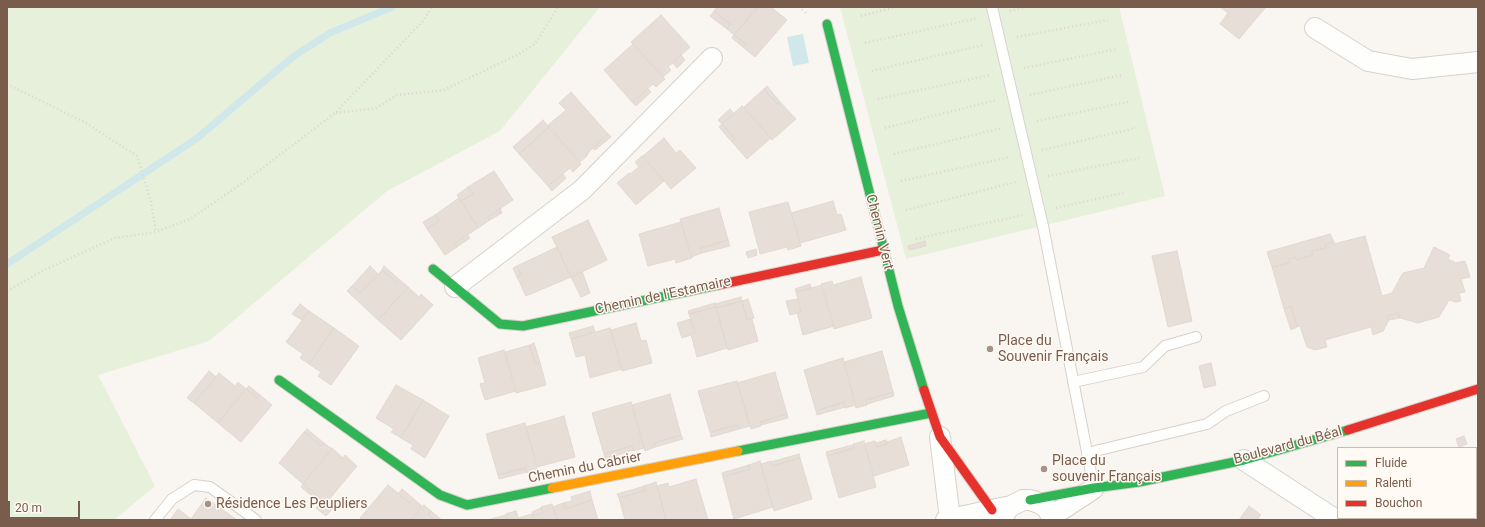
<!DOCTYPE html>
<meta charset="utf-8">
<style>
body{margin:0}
#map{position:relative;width:1485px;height:527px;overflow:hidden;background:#f9f5f0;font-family:Roboto,sans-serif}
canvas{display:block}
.frame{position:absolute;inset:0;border:8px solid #7a5c4d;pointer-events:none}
.legend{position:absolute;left:1337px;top:447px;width:140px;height:72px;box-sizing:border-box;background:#fffaf3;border:1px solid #cabbb1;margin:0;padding:5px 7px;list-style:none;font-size:12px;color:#7a5c4d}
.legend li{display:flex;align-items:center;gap:8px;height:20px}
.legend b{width:20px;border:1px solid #cabbb1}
.scale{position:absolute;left:8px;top:501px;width:72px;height:18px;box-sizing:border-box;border:2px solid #7a5c4d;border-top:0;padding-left:5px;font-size:12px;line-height:14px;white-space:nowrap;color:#7a5c4d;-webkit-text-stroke:3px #fffaf3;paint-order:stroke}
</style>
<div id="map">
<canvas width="1485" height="527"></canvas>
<div class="frame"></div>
<ul class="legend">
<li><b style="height:5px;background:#30b455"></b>Fluide</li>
<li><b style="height:5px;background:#ff9f0a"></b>Ralenti</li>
<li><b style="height:5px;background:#e5322d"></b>Bouchon</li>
</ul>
<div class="scale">20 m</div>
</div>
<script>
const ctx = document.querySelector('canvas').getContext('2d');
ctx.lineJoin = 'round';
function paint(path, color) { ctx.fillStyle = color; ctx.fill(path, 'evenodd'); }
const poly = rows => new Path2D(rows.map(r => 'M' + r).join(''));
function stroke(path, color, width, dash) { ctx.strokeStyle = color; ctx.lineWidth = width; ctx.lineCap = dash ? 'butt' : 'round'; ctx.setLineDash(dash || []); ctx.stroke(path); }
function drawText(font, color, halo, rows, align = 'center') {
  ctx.font = font + ' Roboto,sans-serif'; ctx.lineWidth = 3; ctx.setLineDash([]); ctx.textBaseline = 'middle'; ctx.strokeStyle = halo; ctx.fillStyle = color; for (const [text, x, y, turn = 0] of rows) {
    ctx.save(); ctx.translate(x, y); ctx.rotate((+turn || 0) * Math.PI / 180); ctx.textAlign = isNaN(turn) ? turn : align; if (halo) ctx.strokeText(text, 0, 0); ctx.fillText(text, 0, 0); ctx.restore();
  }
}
paint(poly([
 [7,7,600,7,500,131,387,191,209,341,98,375,155,486,114,520,7,520],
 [840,7,1119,7,1165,196,906,259]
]), '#e7f0db');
paint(poly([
 [803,34,809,63,793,66,787,37]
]), '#d0e8ea');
stroke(poly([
 [7,264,196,139,294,56,330,33,392,7]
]), '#d0e8ea', 7);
const building = poly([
 [717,7,758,7,734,35,727,29,730,24,714,11,717,7],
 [758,7,771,7,787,20,755,57,743,47,746,44,734,35,758,7],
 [1220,7,1266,7,1239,39,1220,24,1228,13,1220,7],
 [714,11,730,24,727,29,710,16,714,11],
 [661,15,690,47,668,67,671,70,663,77,631,42,661,15],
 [734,35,746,44,743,47,732,38,734,35],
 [633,44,665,79,656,87,653,84,632,102,604,70,633,44],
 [681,55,685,60,677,68,673,63,681,55],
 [767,86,780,102,777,104,764,89,767,86],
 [648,89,651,92,636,106,632,102,648,89],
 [764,89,777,104,780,102,796,119,772,140,744,107,764,89],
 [571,92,608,134,587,154,588,155,580,162,547,126,566,110,559,103,571,92],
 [742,106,771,138,747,159,732,142,735,139,722,124,742,106],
 [730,109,734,114,722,124,718,120,730,109],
 [543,120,549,127,519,154,513,147,543,120],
 [722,124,735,139,732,142,719,127,722,124],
 [549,127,581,164,573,172,570,168,548,186,519,154,549,127],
 [608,134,611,137,595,150,593,148,608,134],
 [664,138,676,153,680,150,696,168,671,189,643,156,664,138],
 [642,156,664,181,636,205,617,183,629,173,630,174,639,167,635,162,642,156],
 [494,171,513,200,488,217,490,220,478,228,461,201,473,194,468,187,494,171],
 [563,174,566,178,552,191,548,186,563,174],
 [468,187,473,194,461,201,457,195,468,187],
 [459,198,478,228,455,243,457,247,445,255,427,229,439,221,435,215,459,198],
 [833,201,837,215,841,214,846,230,800,243,791,213,833,201],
 [788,202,801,246,788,250,787,247,760,254,749,212,788,202],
 [719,208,728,240,701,248,702,253,691,257,680,219,719,208],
 [500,209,502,213,490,220,488,217,500,209],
 [435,215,439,221,427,229,423,222,435,215],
 [588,220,607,260,571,277,552,237,588,220],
 [681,222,692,258,676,263,675,259,648,266,639,234,681,222],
 [467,234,470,238,457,247,455,243,467,234],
 [1330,234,1334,242,1325,244,1326,248,1312,251,1313,255,1296,260,1296,257,1289,259,1290,263,1272,267,1267,252,1330,234],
 [1365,236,1382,296,1392,293,1403,273,1424,268,1434,247,1450,255,1448,259,1456,263,1465,261,1470,277,1461,279,1465,292,1459,293,1461,301,1456,302,1449,300,1439,317,1418,323,1400,318,1398,313,1387,316,1389,320,1383,331,1373,335,1371,327,1325,340,1327,347,1315,350,1307,347,1300,326,1297,327,1291,306,1284,309,1272,267,1290,263,1289,259,1296,257,1296,260,1313,255,1312,251,1326,248,1325,244,1334,242,1334,244,1365,236],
 [728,240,730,246,702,253,701,248,728,240],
 [925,241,926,246,909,250,908,246,925,241],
 [557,247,571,277,526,296,517,277,521,275,517,266,557,247],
 [756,249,757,255,748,258,746,252,756,249],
 [1177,251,1192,321,1168,327,1152,256,1177,251],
 [370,266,378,274,360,293,352,286,370,266],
 [384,266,400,280,397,283,382,270,384,266],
 [517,266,521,275,517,277,513,268,517,266],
 [382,270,397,283,400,280,408,287,378,320,347,291,352,286,360,293,382,270],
 [582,271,590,293,581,297,571,277,582,271],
 [861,277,872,318,834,329,821,284,832,281,833,285,861,277],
 [810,284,811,288,796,292,795,289,810,284],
 [822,285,834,326,803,335,797,312,801,312,796,292,822,285],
 [408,287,419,297,421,294,433,305,401,340,378,320,408,287],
 [741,297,742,301,716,308,715,304,741,297],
 [748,299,754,318,747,320,742,301,748,299],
 [798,299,801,312,790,315,786,301,798,299],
 [742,301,747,320,752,319,758,341,728,350,716,308,742,301],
 [715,303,716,307,689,314,688,311,715,303],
 [300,304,309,311,302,320,292,314,300,304],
 [1291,306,1297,327,1291,330,1284,309,1291,306],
 [716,307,727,348,697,357,691,334,695,333,689,314,716,307],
 [309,311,334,328,309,364,300,358,303,354,286,342,309,311],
 [1398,313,1400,318,1389,320,1387,316,1398,313],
 [691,319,695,333,691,334,691,335,682,338,677,323,691,319],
 [636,323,641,341,646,340,652,363,622,371,611,330,636,323],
 [593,326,595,332,571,339,569,333,593,326],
 [334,328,359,346,331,385,318,376,321,372,309,364,334,328],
 [610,328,622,369,590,378,585,355,576,357,571,339,610,328],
 [534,343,540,362,535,364,530,345,534,343],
 [530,345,535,364,540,362,546,385,516,393,505,352,530,345],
 [504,350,516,391,485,400,480,384,485,383,478,358,504,350],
 [882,351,893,392,866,400,867,405,856,408,844,362,882,351],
 [843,358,856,405,845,408,844,402,816,411,804,370,843,358],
 [1211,363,1216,385,1204,388,1199,366,1211,363],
 [209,371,216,377,194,403,187,398,209,371],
 [775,372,787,414,760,422,761,426,751,429,737,383,775,372],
 [219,373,235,386,238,382,246,389,218,423,194,403,219,373],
 [737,381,750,426,739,429,737,425,710,432,698,391,737,381],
 [396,385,423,400,401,438,391,432,394,429,376,418,396,385],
 [249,386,260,395,257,398,246,389,249,386],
 [246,389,257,398,260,395,272,405,241,442,218,423,246,389],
 [893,392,894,396,867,404,866,400,893,392],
 [670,394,681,435,654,443,655,447,645,451,632,405,670,394],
 [423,400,449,416,425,458,411,449,413,445,401,438,423,400],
 [631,402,644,448,633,451,632,446,604,454,592,413,631,402],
 [844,402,845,407,817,415,816,411,844,402],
 [787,414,788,418,761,425,760,422,787,414],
 [564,416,575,457,537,467,526,427,564,416],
 [525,423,538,470,527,473,525,468,498,475,486,434,525,423],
 [737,425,739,429,711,437,710,432,737,425],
 [307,429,324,443,321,446,304,432,307,429],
 [304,432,321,446,324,443,332,449,303,484,279,463,304,432],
 [681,435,683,439,655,447,654,443,681,435],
 [1464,436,1467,444,1459,447,1456,439,1464,436],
 [901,437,909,465,874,476,864,444,875,441,877,447,887,444,887,442,901,437],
 [886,440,887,444,877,447,876,443,886,440],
 [864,441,876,487,839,498,827,456,854,448,853,444,864,441],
 [853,445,854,448,827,456,826,452,853,445],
 [632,446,633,450,605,459,604,454,632,446],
 [332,448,343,458,345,455,357,466,326,503,303,484,332,448],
 [799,454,800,458,773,466,771,462,799,454],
 [800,458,812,499,774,511,761,464,771,461,773,466,800,458],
 [760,461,773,507,734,519,723,477,750,469,749,465,760,461],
 [749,465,750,469,723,477,722,473,749,465],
 [525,468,527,472,499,479,498,475,525,468],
 [696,479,708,520,666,520,657,486,668,483,669,487,696,479],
 [656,482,666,520,625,520,619,498,646,490,644,486,656,482],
 [303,484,323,500,320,503,301,487,303,484],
 [388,485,410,503,414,499,422,506,411,520,363,520,360,518,388,485],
 [645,486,646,490,619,498,617,494,645,486],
 [402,489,414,499,410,503,398,494,402,489],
 [590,491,592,500,565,509,563,503,572,501,571,497,590,491],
 [206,498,237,520,170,520,178,509,191,519,206,498],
 [323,500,326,503,329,500,335,505,326,516,316,508,323,500],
 [592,500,598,520,557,520,553,507,563,503,565,509,592,500],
 [552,504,557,520,519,520,518,518,532,514,533,516,543,513,541,507,552,504],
 [424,505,431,511,428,515,434,520,411,520,424,505],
 [1249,506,1261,515,1258,518,1261,520,1239,520,1249,506],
 [541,508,543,513,533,516,532,512,541,508],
 [431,511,442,520,434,520,428,515,431,511],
 [516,511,519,520,504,520,507,519,506,514,516,511],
 [506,515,507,519,504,520,487,520,506,515]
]);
paint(building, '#e6ded7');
stroke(building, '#e2d8d2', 1);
const lane = poly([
 [992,7,1043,226,1094,488],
 [1073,382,1143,367,1165,346,1196,337],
 [1087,453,1207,424,1226,411,1264,396],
 [155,520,172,499,194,485,210,487,256,520]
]);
const street = poly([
 [1315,28,1368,61,1412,69,1478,62],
 [455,287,582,190,712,58],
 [940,437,950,519],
 [1244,460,1336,520],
 [1052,516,1093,489],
 [946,520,1006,507],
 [1001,520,1009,507,1023,500,1030,500,1039,503,1047,508,1053,520]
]);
const fast = poly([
 [827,24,898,306,924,390],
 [433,269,500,324,523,326,718,285],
 [279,380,440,495,467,505,552,488],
 [738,451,931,413],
 [1030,500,1094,488,1139,482,1244,460,1348,430]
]);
const slow = poly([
 [552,488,738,451]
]);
const jam = poly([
 [718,285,883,250],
 [924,390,940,437,992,510],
 [1348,430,1478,389]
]);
stroke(lane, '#d7d1cb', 12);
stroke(street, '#d7d1cb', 22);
stroke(fast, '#d9d2cb', 11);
stroke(slow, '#d9d2cb', 11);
stroke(jam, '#d9d2cb', 11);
stroke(poly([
 [799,7,807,14],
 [1010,11,1028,7],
 [861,16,896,7],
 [1017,37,1108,20],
 [865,43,978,18],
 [1024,68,1117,49],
 [872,71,983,45],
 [7,84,86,123,137,156,151,202,156,232],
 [1030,95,1122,75],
 [878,99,990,75],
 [336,113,376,108,397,95,444,90,519,54,535,44,558,7],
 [1037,121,1128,102],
 [885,128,997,100],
 [1042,150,1136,128],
 [894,154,1003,128],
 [1048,176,1139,158],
 [901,181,1010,157],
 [1056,208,1123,193],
 [906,210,1016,182],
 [916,239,1023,215],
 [7,291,42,271,115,238,156,232,190,219,244,182,335,113,423,21,432,7]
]), '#dcd5d0', 2.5, [1, 3]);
stroke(lane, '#fefefd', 10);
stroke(street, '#fefefd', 20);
stroke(fast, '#30b455', 9);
stroke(slow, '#ff9f0a', 9);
stroke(jam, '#e5322d', 9);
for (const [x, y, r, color] of [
 [990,349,4,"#a69286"],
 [1044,469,4,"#a69286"],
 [208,504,4,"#a69286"]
]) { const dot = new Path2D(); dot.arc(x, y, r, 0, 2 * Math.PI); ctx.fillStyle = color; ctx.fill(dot); stroke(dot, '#fffaf3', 1.5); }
drawText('14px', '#7a5c4d', '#fffaf3', [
 ["Chemin Vert",879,232,76],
 ["Chemin de l'Estamaire",663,296,-12],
 ["Boulevard du Béal",1288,446,-15],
 ["Chemin du Cabrier",585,468,-11]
]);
drawText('14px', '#7a5c4d', '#fffaf3', [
 ["Place du",998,341],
 ["Souvenir Français",998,357],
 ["Place du",1052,461],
 ["souvenir Français",1052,477],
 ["Résidence Les Peupliers",216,504]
], 'left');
</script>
